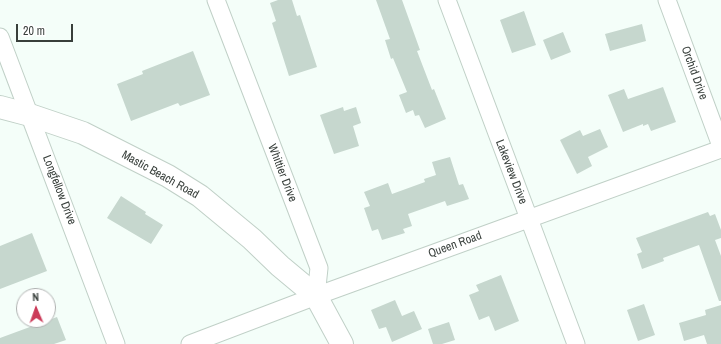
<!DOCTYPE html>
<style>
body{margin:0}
#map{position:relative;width:721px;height:344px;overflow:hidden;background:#f4fef9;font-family:"Archivo Narrow",sans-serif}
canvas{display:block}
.north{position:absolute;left:16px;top:288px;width:40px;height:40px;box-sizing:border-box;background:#fff;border:1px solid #afb2b1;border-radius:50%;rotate:358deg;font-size:11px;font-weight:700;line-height:16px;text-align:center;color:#383f3b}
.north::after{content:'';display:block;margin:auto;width:14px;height:18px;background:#cb3b59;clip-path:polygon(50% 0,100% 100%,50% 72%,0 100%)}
.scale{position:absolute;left:16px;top:24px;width:57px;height:18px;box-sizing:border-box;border:2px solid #383f3b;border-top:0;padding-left:5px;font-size:12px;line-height:14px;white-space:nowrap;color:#383f3b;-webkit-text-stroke:3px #fff;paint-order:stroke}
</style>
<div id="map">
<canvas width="721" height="344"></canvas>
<div class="north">N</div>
<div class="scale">20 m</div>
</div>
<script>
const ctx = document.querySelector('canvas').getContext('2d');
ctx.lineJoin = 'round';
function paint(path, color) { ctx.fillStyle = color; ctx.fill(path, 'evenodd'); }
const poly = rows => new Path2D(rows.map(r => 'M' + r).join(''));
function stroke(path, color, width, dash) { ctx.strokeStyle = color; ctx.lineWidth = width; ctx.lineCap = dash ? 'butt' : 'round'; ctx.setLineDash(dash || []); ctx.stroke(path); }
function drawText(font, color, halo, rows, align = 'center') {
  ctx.font = font + ' "Archivo Narrow",sans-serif'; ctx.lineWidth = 3; ctx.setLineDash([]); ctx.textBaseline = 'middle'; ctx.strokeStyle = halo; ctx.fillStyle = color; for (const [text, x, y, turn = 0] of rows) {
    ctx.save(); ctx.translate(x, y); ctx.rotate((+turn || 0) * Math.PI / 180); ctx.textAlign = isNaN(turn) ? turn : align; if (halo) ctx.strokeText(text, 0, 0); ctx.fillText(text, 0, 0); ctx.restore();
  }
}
paint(poly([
 [278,0,292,0,297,16,300,15,317,67,289,76,272,23,276,21,270,3],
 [376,0,402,0,420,50,417,51,432,90,434,89,446,119,425,128,419,115,415,116,413,110,406,113,399,95,407,92,393,58,391,59,385,40,390,39],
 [524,11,536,45,512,53,500,20],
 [642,24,646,41,610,51,605,34],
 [563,32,571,52,551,60,543,40],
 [193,51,210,95,180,106,178,103,131,121,117,84,143,74,142,71],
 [663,87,676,122,651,131,648,124,643,126,643,124,623,132,608,95,624,89,628,99],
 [343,107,344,111,356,107,361,123,353,126,359,146,334,154,320,115],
 [600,129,608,147,588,157,592,166,577,174,560,140,580,130,583,136],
 [450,157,459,185,463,184,469,199,447,206,445,201,408,214,412,226,403,229,405,233,382,240,378,229,372,231,364,208,370,206,364,192,388,183,392,194,425,182,424,179,436,175,432,162],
 [121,196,146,212,145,214,163,225,151,244,107,218],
 [708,212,710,216,715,214,721,230,721,238,715,240,721,256,721,301,719,301,699,245,663,258,664,261,642,269,637,254,642,252,636,238],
 [32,233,47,271,0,289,0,246],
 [501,275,519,321,495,331,489,316,479,320,469,295,479,291,476,285],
 [395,300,402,316,414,311,422,329,392,342,386,327,379,329,371,310],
 [644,304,655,335,638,341,627,310],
 [721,305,721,344,707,344,704,335,684,341,679,323,706,315,705,310],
 [57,317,66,340,54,344,0,344,0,338],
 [449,322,455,340,442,344,433,344,428,329]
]), '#c6d7ce');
const street = poly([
 [216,0,319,268,316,296],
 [447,0,576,344],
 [667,0,721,146],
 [0,37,116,344],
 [190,344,316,296,721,149]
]);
const secondary = poly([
 [0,107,30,115,83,133,168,176,200,196,252,239,280,266,316,296,342,344]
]);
stroke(street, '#c0d0c7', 19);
stroke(secondary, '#c0d0c7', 24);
stroke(street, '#fff', 17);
stroke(secondary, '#fff', 22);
drawText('12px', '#383f3b', '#fff', [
 ["Orchid Drive",694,73,70],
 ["Lakeview Drive",511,172,69],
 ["Whittier Drive",282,173,69],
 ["Mastic Beach Road",160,175,29],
 ["Longfellow Drive",59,190,69],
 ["Queen Road",455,245,-20]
]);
</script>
